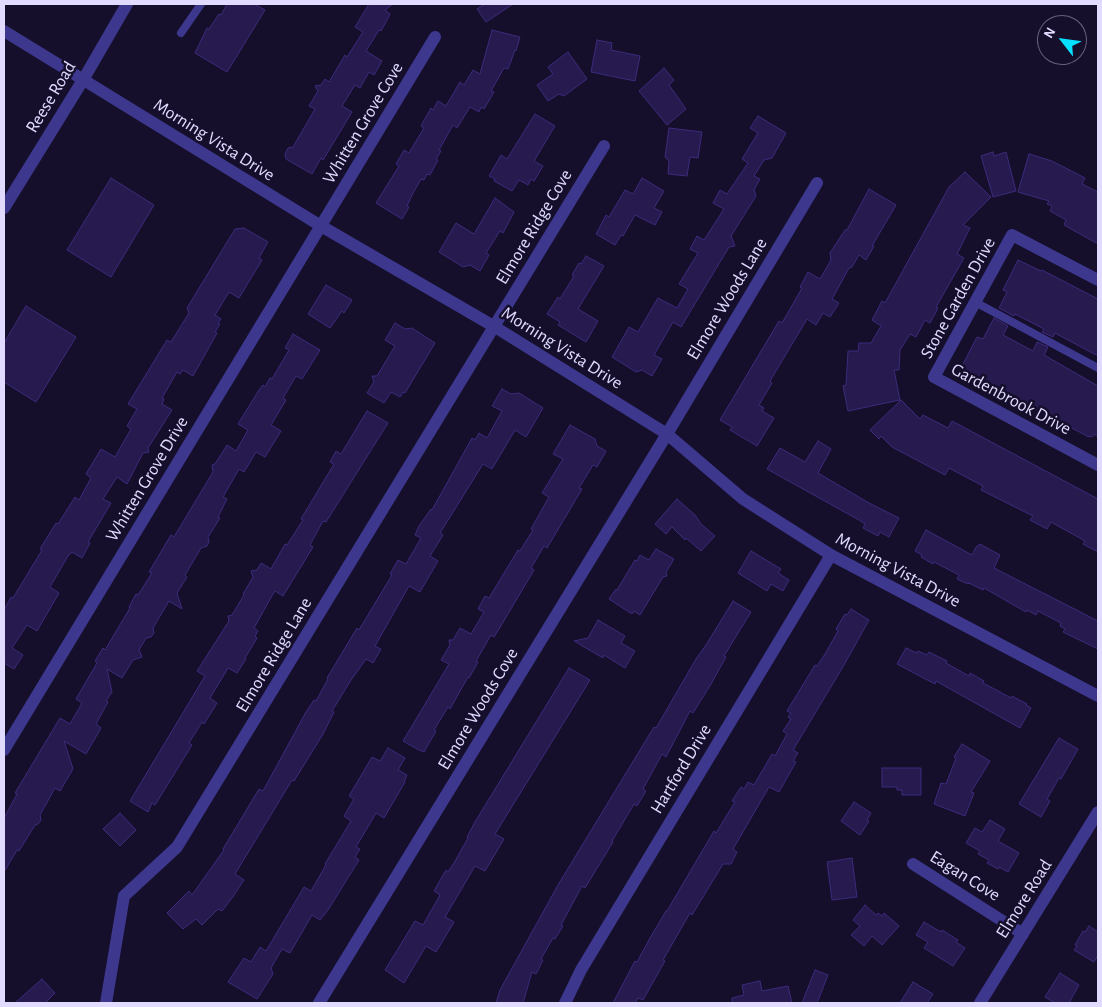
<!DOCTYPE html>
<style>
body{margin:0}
#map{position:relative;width:1102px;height:1007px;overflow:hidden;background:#150f2c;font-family:"Alegreya Sans",sans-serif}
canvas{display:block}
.frame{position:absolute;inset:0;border:5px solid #e0dbff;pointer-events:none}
.north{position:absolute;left:1037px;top:15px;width:50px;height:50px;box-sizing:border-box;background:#150f2c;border:1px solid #666180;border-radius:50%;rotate:300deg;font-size:14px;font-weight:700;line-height:20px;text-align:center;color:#e0dbff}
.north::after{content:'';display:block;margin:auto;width:18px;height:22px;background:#07e0ff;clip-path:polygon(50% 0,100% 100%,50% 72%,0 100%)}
</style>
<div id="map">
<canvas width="1102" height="1007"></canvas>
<div class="frame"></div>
<div class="north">N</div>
</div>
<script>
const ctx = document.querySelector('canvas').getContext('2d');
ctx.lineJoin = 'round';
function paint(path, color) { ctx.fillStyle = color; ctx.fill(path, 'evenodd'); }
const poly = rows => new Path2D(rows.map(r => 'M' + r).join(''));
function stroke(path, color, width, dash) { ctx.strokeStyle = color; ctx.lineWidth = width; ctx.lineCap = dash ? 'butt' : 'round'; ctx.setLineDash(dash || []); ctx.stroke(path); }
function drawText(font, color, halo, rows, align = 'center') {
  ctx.font = font + ' "Alegreya Sans",sans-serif'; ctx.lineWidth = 5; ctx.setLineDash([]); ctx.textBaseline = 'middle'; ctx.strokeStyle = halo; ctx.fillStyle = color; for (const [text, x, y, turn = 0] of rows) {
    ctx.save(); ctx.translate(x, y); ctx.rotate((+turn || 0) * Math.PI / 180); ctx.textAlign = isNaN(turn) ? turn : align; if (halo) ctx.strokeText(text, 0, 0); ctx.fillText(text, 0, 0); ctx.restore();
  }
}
const building = poly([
 [227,4,254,4,265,10,227,72,195,53,207,28,209,29,219,14,221,15,227,4],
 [369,4,393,4,385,10,390,14,387,20,381,31,379,30,366,51,382,61,374,75,369,72,360,88,355,85,342,106,352,112,323,160,321,158,312,174,286,159,285,154,288,148,293,147,315,109,309,106,318,91,315,86,321,85,325,79,329,82,345,55,347,57,363,32,355,27,369,4],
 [485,4,513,4,486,22,477,9,485,4],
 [492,30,520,37,516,51,515,50,508,69,504,68,491,91,494,92,484,109,481,107,479,112,470,107,457,128,453,125,439,150,441,151,436,159,438,160,430,175,427,174,424,180,421,179,412,195,407,206,409,207,402,219,376,203,399,166,396,164,404,150,409,153,424,128,421,126,431,108,433,110,438,101,446,106,460,82,464,85,473,70,480,74,492,30],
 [597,40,612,43,611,50,640,56,635,81,591,72,597,40],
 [568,52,587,79,564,96,559,94,548,101,537,85,553,74,548,67,568,52],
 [664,68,674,80,669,85,686,109,667,125,639,91,664,68],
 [535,114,555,126,534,161,543,166,534,181,531,179,528,185,519,180,512,191,494,181,495,179,489,176,501,155,507,159,535,114],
 [758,116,786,133,772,158,764,160,754,176,760,179,754,190,756,196,731,236,735,246,729,247,681,327,673,322,654,355,662,359,652,376,642,370,636,372,612,357,629,327,638,332,658,298,677,308,688,289,679,284,698,253,690,249,697,236,704,240,724,209,713,203,720,190,727,194,748,163,742,159,758,133,750,128,758,116],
 [669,128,702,132,698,158,690,157,687,176,668,174,669,161,665,157,669,128],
 [993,152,994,156,1006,152,1016,191,993,197,981,156,993,152],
 [1029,154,1052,161,1085,178,1082,184,1098,192,1098,244,1064,225,1066,220,1050,211,1052,206,1047,204,1049,201,1018,192,1029,154],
 [965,172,991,197,963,225,970,228,957,254,964,258,936,307,938,308,930,323,925,320,916,337,910,334,900,350,899,370,894,370,900,400,848,411,843,386,846,385,848,351,858,351,859,343,871,343,881,326,872,320,882,301,885,303,949,187,965,172],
 [111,178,154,205,111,277,67,250,111,178],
 [642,178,664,191,654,208,662,212,655,225,635,215,623,236,621,235,615,245,596,234,606,215,609,217,625,190,633,194,642,178],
 [869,189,896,205,872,246,874,246,866,260,859,255,852,267,849,268,832,299,839,303,830,317,823,313,816,325,807,319,770,381,772,383,759,405,764,408,762,411,774,418,757,446,730,430,732,427,720,420,779,321,782,323,802,288,800,287,808,272,820,279,831,260,830,253,845,230,847,230,869,189],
 [495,198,514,212,503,233,500,231,486,253,489,255,480,271,470,265,463,267,439,252,456,223,474,234,495,198],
 [244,228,268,242,259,258,262,260,239,298,229,292,215,315,221,319,218,323,220,324,215,332,217,333,193,376,183,370,180,374,177,372,162,398,164,399,162,404,172,410,148,448,149,452,143,453,127,484,117,477,103,499,111,503,88,542,90,543,82,558,72,552,68,556,50,587,59,593,37,631,27,625,12,648,23,655,14,669,4,663,4,610,11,597,13,598,42,550,40,549,56,523,58,524,75,497,79,500,91,478,86,474,101,449,115,457,131,429,127,426,137,409,128,404,167,340,171,342,189,313,187,308,235,229,244,228],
 [586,256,604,266,578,309,598,321,586,342,558,325,560,322,547,314,558,297,560,299,574,276,572,275,579,263,581,264,586,256],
 [1018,260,1041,271,1042,270,1098,299,1098,356,1055,333,1053,337,1042,332,1044,329,1015,314,1014,316,999,308,1007,292,1003,290,1018,260],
 [326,285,352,300,344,313,342,311,330,328,308,314,326,285],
 [26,306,76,337,36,402,4,382,4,343,26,306],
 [994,318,1008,326,1003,335,1033,351,1037,342,1048,347,1044,355,1098,386,1098,437,1094,434,1092,437,1089,436,1089,437,984,382,964,369,965,368,962,366,977,337,983,339,994,318],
 [395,323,405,329,412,328,435,343,405,393,403,392,400,397,391,392,384,403,367,393,374,382,372,376,377,376,395,346,385,340,395,323],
 [293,334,320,350,302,379,296,376,283,398,286,400,271,425,281,431,265,457,256,452,244,472,239,469,223,497,227,499,218,517,220,518,208,537,209,542,207,546,201,548,185,575,187,577,177,593,182,609,169,601,153,628,154,633,151,637,146,638,139,650,142,657,133,660,122,678,107,669,112,692,106,701,108,702,96,724,101,728,86,754,64,741,73,769,60,791,55,788,40,815,41,820,38,824,35,825,19,851,17,850,4,872,4,818,17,794,15,793,60,718,70,724,82,703,76,699,97,663,95,661,103,648,105,650,130,608,129,607,136,594,138,595,152,573,149,572,171,535,174,537,213,472,212,465,215,464,227,445,236,451,248,430,238,424,259,390,263,385,265,387,270,378,272,379,289,350,285,348,293,334],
 [502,389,511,394,519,393,543,408,526,437,515,430,492,469,483,464,440,533,443,535,430,556,438,561,420,592,409,586,375,646,381,649,373,663,366,659,351,680,332,711,334,712,323,734,294,781,292,780,235,874,244,880,232,898,222,911,218,909,202,925,196,919,183,929,167,913,189,891,192,895,224,850,223,849,259,789,263,791,306,712,314,700,316,701,328,679,327,678,357,628,359,630,392,575,390,574,398,560,406,564,421,538,415,535,419,526,431,509,432,510,472,438,475,440,479,433,487,438,502,411,492,406,502,389],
 [901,400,920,419,923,415,948,428,952,421,1098,499,1098,552,1083,544,1085,541,1051,522,1047,529,1030,520,1033,516,981,490,983,486,949,468,945,475,892,447,881,436,879,439,870,430,901,400],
 [367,411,388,423,326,522,323,521,310,545,313,547,283,596,275,591,273,594,254,628,258,631,255,636,257,638,245,658,246,659,237,673,228,668,210,698,217,703,204,724,202,722,189,743,192,745,155,805,152,803,148,812,130,801,205,676,197,671,229,621,228,616,232,615,244,595,243,594,253,577,251,571,257,570,261,563,271,569,285,544,287,545,303,520,301,519,334,464,330,462,336,451,341,454,367,411],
 [570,425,595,439,597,446,606,451,597,467,593,465,579,488,582,489,547,548,544,546,531,568,534,570,499,629,494,637,491,635,476,661,478,662,469,678,468,677,450,709,448,707,434,730,436,731,424,752,417,749,403,741,449,664,441,660,450,645,449,640,453,640,460,628,471,634,484,612,478,609,485,596,489,598,518,550,520,551,533,530,531,529,549,497,542,493,563,459,553,454,570,425],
 [818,441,831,449,818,473,869,503,899,518,889,537,880,532,878,536,863,528,865,524,859,520,767,469,780,448,805,462,818,441],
 [677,499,695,515,701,524,715,536,701,551,686,538,685,540,672,527,666,534,655,524,677,499],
 [926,530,972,555,976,547,980,544,1000,555,994,568,1098,621,1098,649,1063,632,1065,629,1060,626,1061,623,1038,611,1036,615,1027,610,1026,612,984,588,983,590,969,583,968,584,957,579,959,575,934,562,933,564,921,557,922,555,915,551,926,530],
 [656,549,674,559,666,572,667,576,663,577,640,615,634,611,632,614,609,599,616,589,617,590,635,560,637,561,640,555,649,560,656,549],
 [751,551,781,569,778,573,789,580,783,591,771,584,767,591,738,573,751,551],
 [733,601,751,612,724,656,726,657,711,684,693,713,690,711,666,757,662,754,643,789,646,791,637,806,634,804,612,841,613,842,585,888,582,886,561,925,563,926,555,939,553,938,541,959,543,960,536,974,532,972,523,1003,496,1003,500,990,558,885,654,727,656,728,696,659,706,645,733,601],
 [851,609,869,620,844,665,793,750,798,753,793,761,796,762,779,792,769,787,733,849,737,852,731,864,723,864,692,915,690,913,663,960,665,961,643,1000,638,998,635,1003,613,1003,635,961,637,962,650,938,666,911,667,911,714,831,716,833,735,802,732,801,741,787,744,789,748,782,754,785,772,754,775,756,787,734,783,731,791,719,788,717,791,713,787,711,815,665,817,666,825,654,838,631,836,629,845,614,847,615,851,609],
 [598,620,625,636,621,643,635,651,625,668,604,655,603,658,574,641,588,638,598,620],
 [906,648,917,653,918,651,927,655,929,652,947,661,946,663,969,676,970,673,984,681,983,683,1000,692,1011,698,1012,696,1027,704,1026,705,1031,708,1020,728,936,681,935,684,897,664,906,648],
 [569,668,590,680,495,834,504,839,485,871,475,866,445,917,454,922,436,952,426,946,404,983,385,970,415,921,423,925,440,895,434,891,446,870,448,872,454,863,468,838,467,837,475,822,569,668],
 [1059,738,1078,749,1061,779,1059,778,1047,799,1050,801,1041,817,1019,804,1059,738],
 [962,744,990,761,971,792,974,793,965,816,934,804,941,783,946,784,956,758,954,757,962,744],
 [388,748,405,758,398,770,407,775,404,782,405,782,384,818,376,813,356,847,360,849,355,857,359,860,328,910,320,920,312,915,290,953,282,949,271,968,273,974,257,999,228,982,244,958,251,962,260,947,266,951,304,887,311,891,326,865,325,864,351,821,344,816,354,799,349,796,372,757,380,761,388,748],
 [882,768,921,768,921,795,902,795,902,790,897,790,897,787,882,787,882,768],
 [854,802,871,813,867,820,869,821,860,835,841,821,854,802],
 [120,813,136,830,120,846,103,829,120,813],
 [990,820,1005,829,998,841,1019,853,1008,872,999,867,998,869,987,863,989,860,978,854,980,851,966,843,975,828,982,832,990,820],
 [852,858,857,897,832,900,827,862,852,858],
 [865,905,876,915,878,913,882,916,884,913,899,926,882,945,872,936,864,946,851,935,860,926,853,920,865,905],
 [924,922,941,932,942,930,958,940,956,942,965,948,953,966,924,948,928,942,916,935,924,922],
 [1089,926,1098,932,1098,955,1094,962,1074,950,1077,946,1075,945,1083,931,1085,932,1089,926],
 [815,970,828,975,817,1003,802,1003,815,970],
 [1060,973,1079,985,1069,1003,1055,1003,1045,997,1060,973],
 [42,979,55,993,45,1003,15,1003,42,979],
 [760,981,762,991,788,986,792,1003,732,1003,732,998,744,995,742,985,760,981],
 [913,982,933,994,927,1003,900,1003,913,982]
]);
paint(building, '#261a4e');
stroke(building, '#3d2b7c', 1);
stroke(poly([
 [181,33,201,4],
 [975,302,1098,368]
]), '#3d388e', 8);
stroke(poly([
 [4,31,321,226,495,327,667,434,743,499,831,555,1098,696],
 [4,208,83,80,127,4],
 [1098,280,1012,235,934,377,1098,465],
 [4,750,435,37],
 [913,864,1023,934],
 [106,1003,124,896,177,847,604,146],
 [319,1003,667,434,817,183],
 [565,1003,581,970,831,555]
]), '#3d388e', 12);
stroke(poly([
 [980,1003,1098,812]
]), '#3d388e', 12);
drawText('18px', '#e0dbff', '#150f2c', [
 ["Reese Road",51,97,-59],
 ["Whitten Grove Cove",363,123,-59],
 ["Morning Vista Drive",214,140,32],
 ["Elmore Ridge Cove",534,227,-59],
 ["Stone Garden Drive",958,298,-61],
 ["Elmore Woods Lane",727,299,-59],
 ["Morning Vista Drive",562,348,32],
 ["Gardenbrook Drive",1011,399,28],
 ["Whitten Grove Drive",147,479,-59],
 ["Morning Vista Drive",898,570,28],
 ["Elmore Ridge Lane",274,655,-59],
 ["Elmore Woods Cove",478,709,-59],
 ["Hartford Drive",681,769,-59],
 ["Eagan Cove",965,876,32],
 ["Elmore Road",1024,899,-58]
]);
</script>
